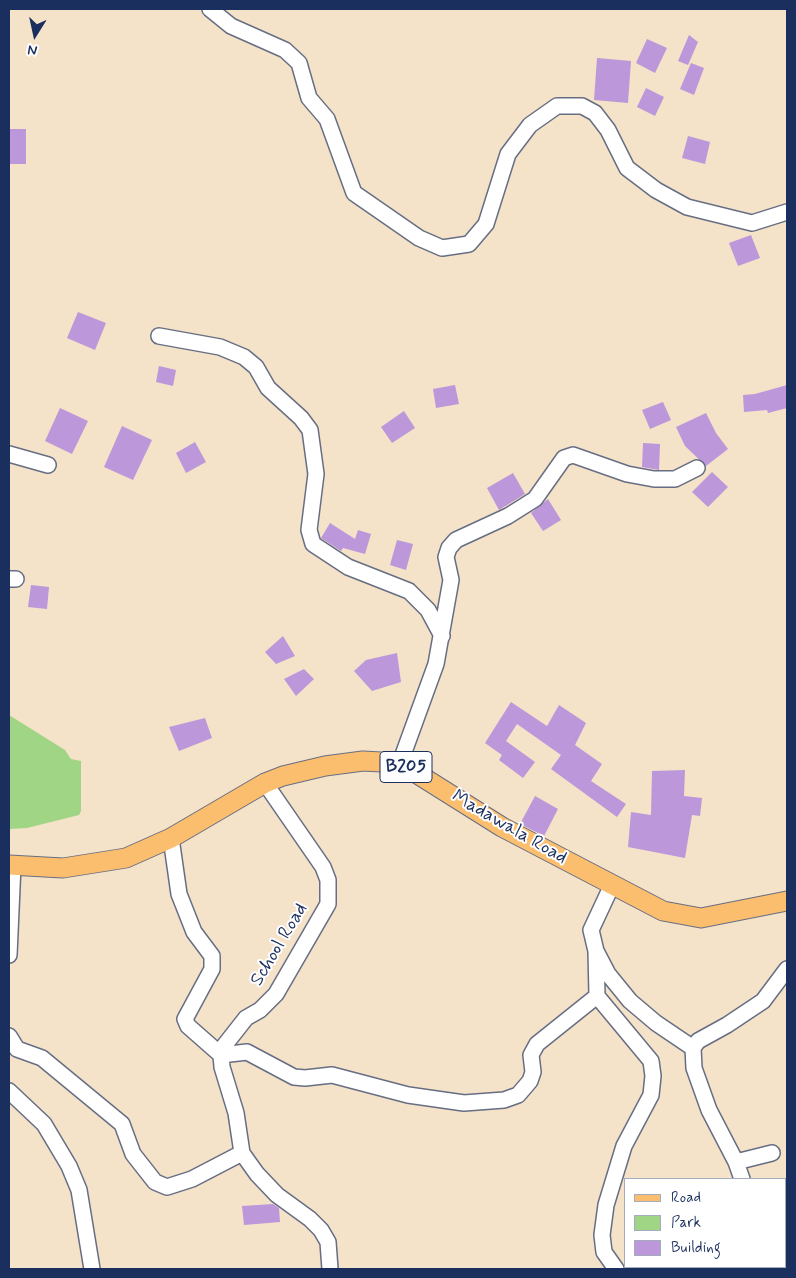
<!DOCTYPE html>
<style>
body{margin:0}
#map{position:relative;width:796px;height:1278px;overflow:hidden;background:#f4e2c9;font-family:Mynerve,sans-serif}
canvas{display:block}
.frame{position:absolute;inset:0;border:10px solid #1b2f5e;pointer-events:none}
.legend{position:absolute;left:624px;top:1178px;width:162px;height:90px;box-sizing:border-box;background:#fff;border:1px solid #a4acbf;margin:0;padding:6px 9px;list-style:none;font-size:15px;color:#1b2f5e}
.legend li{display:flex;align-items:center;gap:10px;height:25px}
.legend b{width:25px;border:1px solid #a4acbf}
.north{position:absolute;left:10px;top:10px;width:50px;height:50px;-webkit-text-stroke:4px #fff;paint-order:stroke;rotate:190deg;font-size:14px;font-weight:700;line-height:20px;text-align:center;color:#1b2f5e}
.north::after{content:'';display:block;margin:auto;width:18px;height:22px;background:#1b2f5e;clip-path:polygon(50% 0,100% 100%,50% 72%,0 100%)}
</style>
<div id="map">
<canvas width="796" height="1278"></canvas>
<div class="frame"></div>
<ul class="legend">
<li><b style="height:6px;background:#fbbe6e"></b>Road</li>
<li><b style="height:14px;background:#a0d586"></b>Park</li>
<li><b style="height:14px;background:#bc97da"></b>Building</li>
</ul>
<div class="north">N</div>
</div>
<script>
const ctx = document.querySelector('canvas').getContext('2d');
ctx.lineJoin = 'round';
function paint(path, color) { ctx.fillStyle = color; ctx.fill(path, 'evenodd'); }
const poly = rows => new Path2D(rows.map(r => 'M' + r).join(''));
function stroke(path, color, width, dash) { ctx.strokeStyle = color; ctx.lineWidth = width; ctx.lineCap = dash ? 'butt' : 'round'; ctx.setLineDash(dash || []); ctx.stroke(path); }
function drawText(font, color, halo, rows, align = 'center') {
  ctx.font = font + ' Mynerve,sans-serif'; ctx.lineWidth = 4; ctx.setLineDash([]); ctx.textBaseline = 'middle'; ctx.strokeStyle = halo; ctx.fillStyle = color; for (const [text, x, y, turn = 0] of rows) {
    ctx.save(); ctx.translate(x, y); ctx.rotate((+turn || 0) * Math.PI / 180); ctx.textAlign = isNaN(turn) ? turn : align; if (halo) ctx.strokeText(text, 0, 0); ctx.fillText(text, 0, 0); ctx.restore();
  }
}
paint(poly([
 [9,715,65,750,71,759,81,761,81,811,79,815,27,828,9,829]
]), '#a0d586');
paint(poly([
 [689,35,698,42,688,65,678,61],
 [647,39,667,48,655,73,636,63],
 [597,58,631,61,628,103,594,100],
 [691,63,704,68,694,95,680,89],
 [646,88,664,97,655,116,637,107],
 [9,129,26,129,26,164,9,164],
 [688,136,710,142,705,164,682,158],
 [751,235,760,258,738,266,729,243],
 [78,312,106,323,95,350,67,338],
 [159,366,176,370,173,386,156,382],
 [455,385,459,404,436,408,433,389],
 [787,385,787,408,768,413,767,410,744,412,743,395,755,394],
 [663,402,671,420,650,429,642,410],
 [60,408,88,421,72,454,45,441],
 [404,411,415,428,392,443,381,427],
 [706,413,716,433,728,449,706,466,685,446,676,427],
 [122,426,152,440,133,480,104,467],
 [195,442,206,462,186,473,176,453],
 [643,443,660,444,659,470,642,467],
 [712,472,728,487,708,507,692,492],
 [513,473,525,494,499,510,487,488],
 [548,499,561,520,543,531,531,513],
 [330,523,355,539,358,530,371,534,365,554,343,548,341,551,321,538],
 [397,540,413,544,406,570,390,565],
 [31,585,49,587,47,609,28,607],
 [283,636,295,656,276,664,265,652],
 [397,653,401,682,372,691,354,671,366,660],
 [304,669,314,679,296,696,284,679],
 [511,702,547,726,559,705,586,723,575,745,602,764,591,781,626,804,617,817,551,769,561,755,517,724,506,741,535,762,523,778,499,760,502,755,485,743],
 [205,718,212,738,179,751,169,727],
 [685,770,684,796,702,798,700,816,692,815,685,858,628,847,631,812,651,815,652,771],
 [535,796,558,809,544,836,520,824],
 [273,1204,279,1208,280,1222,244,1225,242,1206]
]), '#bc97da');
const minor = poly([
 [210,9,231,26,285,50,299,63,309,98,327,119,354,193,419,238,442,248,469,244,486,224,508,154,530,125,557,106,582,106,595,113,608,130,627,168,656,190,687,207,752,223,787,212],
 [159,336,220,347,244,357,256,367,268,388,301,418,310,430,316,474,309,530,313,544,348,567,409,591,428,610,442,636],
 [9,454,48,465],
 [9,579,16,579],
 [400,763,436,664,451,580,446,557,449,548,456,540,508,516,535,499,564,458,573,455,627,474,654,479,675,479,697,468],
 [265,783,323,867,328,880,328,904,276,994,260,1010,246,1018,224,1046,221,1055,222,1067,236,1113,242,1153,257,1174,277,1195,310,1219,321,1230,328,1242,330,1269],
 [171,838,179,894,194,932,212,956,212,969,185,1019,188,1026,221,1055,247,1052,294,1077,305,1078,332,1075,408,1095,464,1103,504,1100,518,1095,530,1081,533,1072,531,1055,537,1044,597,996],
 [612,885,591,930,596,951,608,974,630,1001,656,1023,693,1048,694,1068,709,1110,736,1162,742,1179],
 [596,951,597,996,651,1061,653,1076,651,1095,624,1146,606,1205,602,1235,604,1252,616,1269],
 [9,955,13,865],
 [9,1036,17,1049,42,1058,122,1124,133,1154,155,1182,167,1187,192,1179,242,1153],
 [693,1048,698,1041,727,1025,763,1001,787,969],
 [9,1091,44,1124,69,1166,79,1190,92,1269],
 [736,1162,772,1153],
 [721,1269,722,1267]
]);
const major = poly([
 [9,865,63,868,126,858,171,838,265,783,283,776,325,766,363,761,400,763,502,827,663,911,701,918,787,901]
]);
stroke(minor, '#676e83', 18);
stroke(major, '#676e83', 21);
stroke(minor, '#fff', 15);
stroke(major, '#fbbe6e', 19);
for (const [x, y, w] of [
 [406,767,52]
]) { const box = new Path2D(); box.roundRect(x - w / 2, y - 15.5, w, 31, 4); ctx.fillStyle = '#fff'; ctx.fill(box); stroke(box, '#1b2f5e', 1); }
drawText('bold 18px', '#1b2f5e', null, [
 ["B205",406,767]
]);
drawText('19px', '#1b2f5e', '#fff', [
 ["Madawala Road",509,828,30],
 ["School Road",280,945,-59]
]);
</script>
